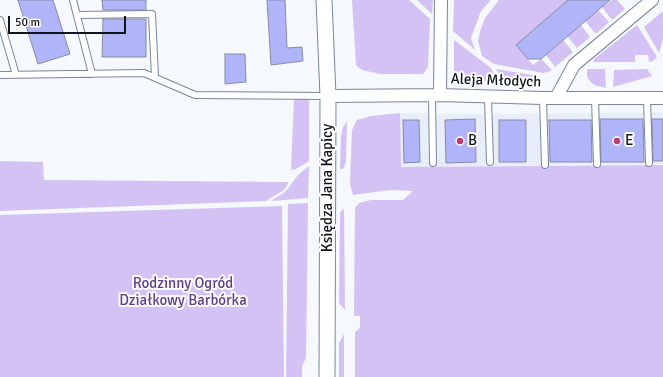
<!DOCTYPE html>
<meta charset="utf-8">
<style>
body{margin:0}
#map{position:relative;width:663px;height:377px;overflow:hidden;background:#f5f8fd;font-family:Signika,sans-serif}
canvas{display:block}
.scale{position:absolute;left:8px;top:16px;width:118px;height:18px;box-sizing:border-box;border:2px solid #10141c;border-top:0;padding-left:5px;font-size:12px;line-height:14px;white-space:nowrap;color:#10141c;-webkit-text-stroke:3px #fff;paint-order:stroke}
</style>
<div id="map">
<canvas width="663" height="377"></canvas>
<div class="scale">50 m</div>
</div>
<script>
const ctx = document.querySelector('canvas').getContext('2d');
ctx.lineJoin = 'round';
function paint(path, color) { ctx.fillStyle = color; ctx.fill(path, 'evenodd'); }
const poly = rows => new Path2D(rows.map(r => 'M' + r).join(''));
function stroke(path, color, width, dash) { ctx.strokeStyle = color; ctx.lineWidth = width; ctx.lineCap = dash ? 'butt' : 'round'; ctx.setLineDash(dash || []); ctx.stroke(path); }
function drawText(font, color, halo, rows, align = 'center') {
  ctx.font = font + ' Signika,sans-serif'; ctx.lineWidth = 4; ctx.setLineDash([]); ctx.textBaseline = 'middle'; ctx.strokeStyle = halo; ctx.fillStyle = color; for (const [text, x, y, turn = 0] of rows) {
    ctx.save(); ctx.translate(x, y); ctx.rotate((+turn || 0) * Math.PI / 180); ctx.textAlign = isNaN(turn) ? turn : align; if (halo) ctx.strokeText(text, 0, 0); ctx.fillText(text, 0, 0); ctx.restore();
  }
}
paint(poly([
 [663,112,663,164,400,167,400,113,489,114]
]), '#e7eefa');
paint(poly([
 [352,0,409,0,430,19,428,67,423,74,380,74,362,70,356,65],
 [417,0,433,0,432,14],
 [454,0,491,0,481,11,471,38,475,50,453,31],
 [499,0,568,0,516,45,533,65,541,59,552,70,548,72,543,73,494,64,482,56,478,41,480,31,485,18],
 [612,0,617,0,625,9,612,20,602,7],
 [598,10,609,22,597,33,595,33,585,21],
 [663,11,663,39,659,53,644,27],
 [581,25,590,37,577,48,567,36],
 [637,25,657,57,653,61,649,62,648,55,635,55,635,62,593,62,594,59],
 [454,40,491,68,498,81,457,81,454,77],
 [563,40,573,52,555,67,546,55],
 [496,69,539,76,526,81,502,81],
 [587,69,605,69,606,88,594,85,589,80,587,76],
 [647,69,652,76,613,87,614,70],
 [309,97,309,161,296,169,291,170,294,98],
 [400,113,401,167,663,165,663,377,355,377,355,332,360,328,360,316,354,316,355,208,359,203,371,200,403,200,413,191,390,190,353,195,350,184,352,130,357,120,371,116],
 [347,121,346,162,343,169,340,169,341,137,343,127],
 [0,161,43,162,44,180,289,182,284,190,266,201,0,211],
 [309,166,308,198,271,201,286,191,298,175],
 [308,203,306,358,302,366,302,377,286,377,288,204],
 [282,206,284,377,0,377,0,215],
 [344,209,344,211,345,310,339,303,340,216,340,212],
 [344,334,344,377,339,377,339,343]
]), '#d3c2f3');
const building = poly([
 [18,0,53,0,70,54,38,64,18,0],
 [102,0,146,0,146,10,103,10,102,0],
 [267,0,285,0,287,48,302,47,303,61,271,65,267,0],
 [568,0,610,0,541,59,528,59,516,45,568,0],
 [103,19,146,19,146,57,102,57,103,19],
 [225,54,245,54,246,82,225,84,225,54],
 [475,119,476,162,446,163,445,120,475,119],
 [600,119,643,119,644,162,601,162,600,119],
 [652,119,663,119,663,161,653,161,652,119],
 [403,120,419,120,420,162,404,163,403,120],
 [499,120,526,120,526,162,499,162,499,120],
 [549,120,591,120,592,162,550,162,549,120]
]);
paint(building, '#b0b5f9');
stroke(building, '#878aa2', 1);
const service = poly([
 [73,0,92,74],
 [77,15,152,14,155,77],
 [0,20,16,75],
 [0,75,144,73,195,95,328,96],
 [432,95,433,163],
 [488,98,490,162],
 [543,98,545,165],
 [595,98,597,164],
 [647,98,649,163]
]);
const minor = poly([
 [440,95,441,0],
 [328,96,440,95,543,98,663,98],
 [556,98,574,65,652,0]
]);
const tertiary = poly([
 [324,0,328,96,327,377]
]);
stroke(service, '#79869b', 8);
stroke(minor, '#79869b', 14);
stroke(tertiary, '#79869b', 17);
stroke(service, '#fff', 6);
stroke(minor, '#fff', 12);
stroke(tertiary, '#fff', 15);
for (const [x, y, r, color] of [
 [460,141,4,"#c33870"],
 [617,141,4,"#c33870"]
]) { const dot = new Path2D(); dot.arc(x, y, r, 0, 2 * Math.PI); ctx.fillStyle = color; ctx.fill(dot); stroke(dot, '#fff', 1.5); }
drawText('15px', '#10141c', '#fff', [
 ["Aleja Młodych",496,81,2],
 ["Księdza Jana Kapicy",328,188,-90]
]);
drawText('15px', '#10141c', '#fff', [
 ["B",468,141],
 ["E",625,141]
], 'left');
drawText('15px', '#5e3e8c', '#fff', [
 ["Rodzinny Ogród",183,284],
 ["Działkowy Barbórka",183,301]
]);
</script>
